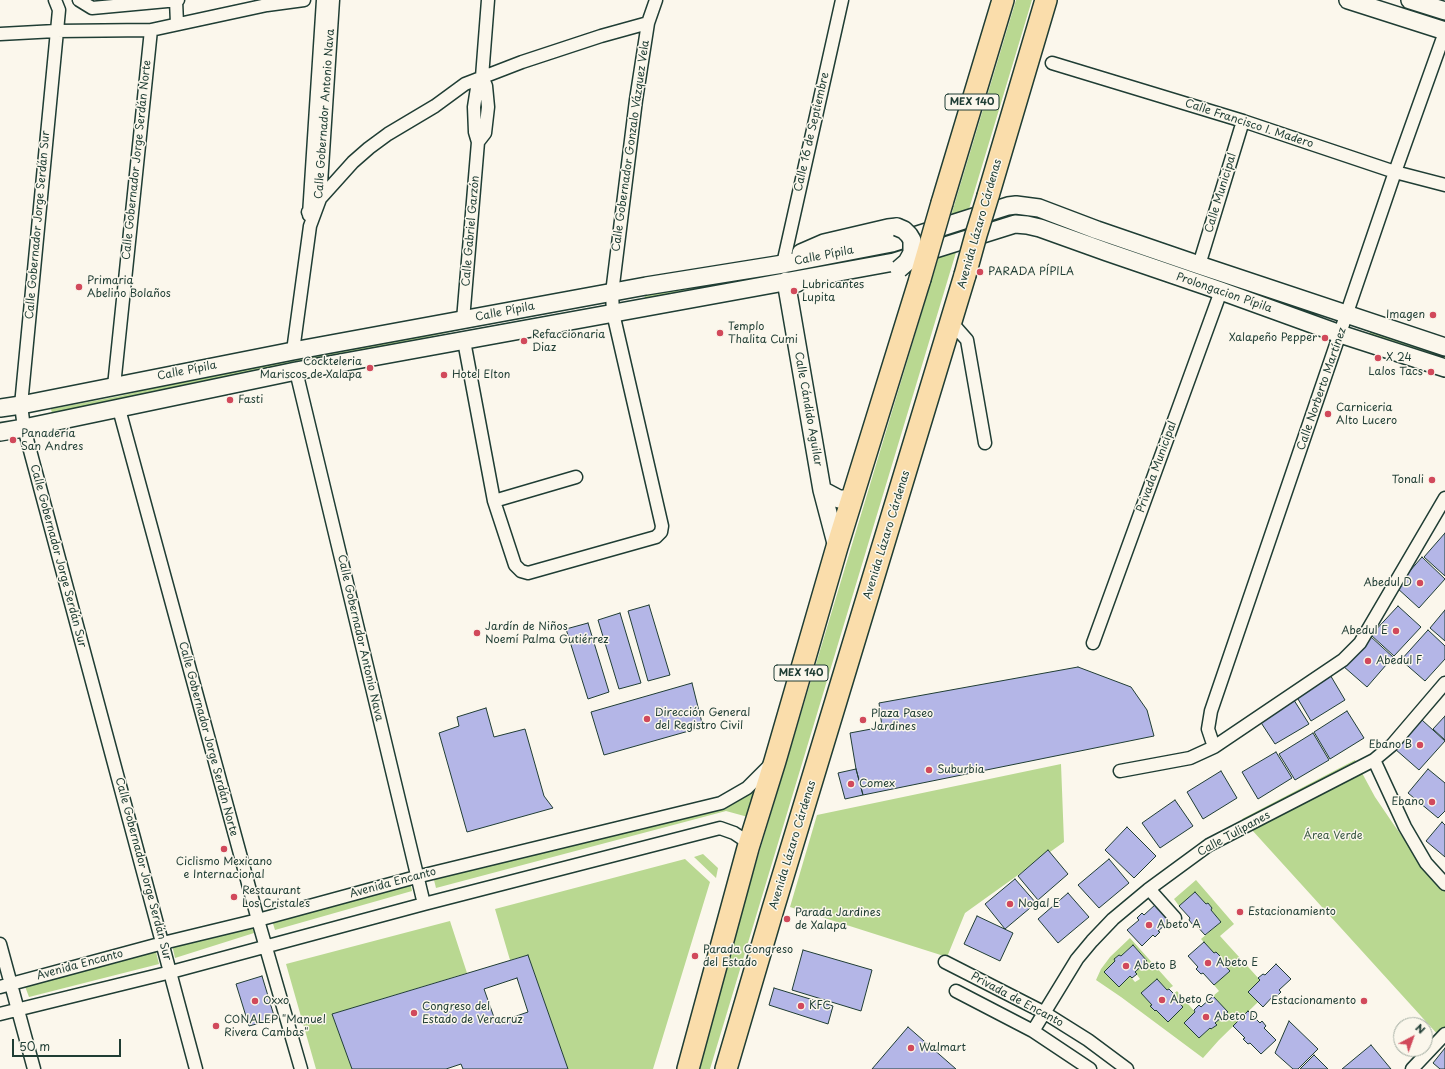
<!DOCTYPE html>
<meta charset="utf-8">
<style>
body{margin:0}
#map{position:relative;width:1445px;height:1069px;overflow:hidden;background:#fbf7ec;font-family:"Playpen Sans",sans-serif}
canvas{display:block}
.north{position:absolute;left:1393px;top:1017px;width:40px;height:40px;box-sizing:border-box;background:#fbf7ec;border:1px solid #a3ada2;border-radius:50%;rotate:41deg;font-size:11px;font-weight:700;line-height:16px;text-align:center;color:#1f3d34}
.north::after{content:'';display:block;margin:auto;width:14px;height:18px;background:#d1495b;clip-path:polygon(50% 0,100% 100%,50% 72%,0 100%)}
.scale{position:absolute;left:12px;top:1039px;width:109px;height:18px;box-sizing:border-box;border:2px solid #1f3d34;border-top:0;padding-left:5px;font-size:12px;line-height:14px;white-space:nowrap;color:#1f3d34;-webkit-text-stroke:3px #fbf7ec;paint-order:stroke}
</style>
<div id="map">
<canvas width="1445" height="1069"></canvas>
<div class="north">N</div>
<div class="scale">50 m</div>
</div>
<script>
const ctx = document.querySelector('canvas').getContext('2d');
ctx.lineJoin = 'round';
function paint(path, color) { ctx.fillStyle = color; ctx.fill(path, 'evenodd'); }
const poly = rows => new Path2D(rows.map(r => 'M' + r).join(''));
function stroke(path, color, width, dash) { ctx.strokeStyle = color; ctx.lineWidth = width; ctx.lineCap = dash ? 'butt' : 'round'; ctx.setLineDash(dash || []); ctx.stroke(path); }
function drawText(font, color, halo, rows, align = 'center') {
  ctx.font = font + ' "Playpen Sans",sans-serif'; ctx.lineWidth = 3; ctx.setLineDash([]); ctx.textBaseline = 'middle'; ctx.strokeStyle = halo; ctx.fillStyle = color; for (const [text, x, y, turn = 0] of rows) {
    ctx.save(); ctx.translate(x, y); ctx.rotate((+turn || 0) * Math.PI / 180); ctx.textAlign = isNaN(turn) ? turn : align; if (halo) ctx.strokeText(text, 0, 0); ctx.fillText(text, 0, 0); ctx.restore();
  }
}
paint(poly([
 [1016,0,1032,0,710,1069,694,1069],
 [761,270,762,277,646,303,644,293],
 [596,303,464,329,306,364,53,418,51,409,120,396,303,352],
 [1371,329,1445,355,1445,362,1369,335],
 [1355,760,1375,797,1394,825,1422,864,1445,887,1445,1031,1440,1037,1242,819],
 [1061,764,1064,842,965,913,947,957,790,907,817,815],
 [758,778,748,817,726,811,436,888,432,872,724,795],
 [703,854,718,868,716,878,694,857],
 [685,859,710,882,653,1069,568,1069,528,955,510,960,495,909],
 [409,877,412,891,275,930,270,914],
 [1196,880,1234,924,1220,936,1260,980,1248,992,1258,1002,1219,1040,1203,1058,1121,997,1096,980,1101,969,1110,957,1130,938,1173,986,1167,990,1157,979,1141,993,1152,1005,1150,1006,1154,1011,1156,1010,1168,1022,1183,1007,1172,995,1177,991,1195,1012,1184,1023,1199,1038,1210,1028,1212,1029,1216,1025,1215,1023,1227,1012,1213,996,1219,991,1214,985,1230,971,1219,959,1220,957,1216,952,1214,953,1201,939,1221,922,1211,910,1212,908,1208,903,1206,904,1195,892,1179,906,1174,899],
 [1133,945,1147,961,1135,972,1140,979,1135,982,1130,976,1119,987,1104,972,1115,961,1114,959,1119,955,1121,956],
 [249,917,254,933,175,958,171,940],
 [450,921,467,973,332,1014,352,1069,316,1069,286,964],
 [154,944,159,964,29,997,23,981]
]), '#b9d891');
const building = poly([
 [1445,533,1445,576,1424,557,1445,533],
 [1422,557,1445,579,1419,608,1396,587,1422,557],
 [649,605,670,675,648,681,628,611,649,605],
 [1398,606,1421,627,1394,656,1371,635,1398,606],
 [1445,610,1445,641,1430,628,1445,610],
 [620,613,641,683,619,689,598,620,620,613],
 [588,623,609,692,588,699,566,629,588,623],
 [1428,630,1445,646,1445,659,1425,681,1401,660,1428,630],
 [1370,636,1393,657,1367,687,1343,666,1370,636],
 [1078,667,1131,687,1147,710,1154,736,863,795,856,769,850,733,882,727,879,703,1078,667],
 [1329,673,1345,700,1311,721,1295,694,1329,673],
 [692,683,703,727,604,755,591,712,692,683],
 [1292,697,1309,724,1275,744,1258,718,1292,697],
 [486,708,494,737,525,729,544,796,553,808,467,832,439,733,459,726,457,717,486,708],
 [1347,711,1364,738,1330,759,1314,732,1347,711],
 [1445,716,1445,740,1433,729,1445,716],
 [1422,720,1445,741,1419,770,1395,749,1422,720],
 [1313,733,1329,760,1295,780,1279,754,1313,733],
 [1276,752,1292,778,1258,799,1242,772,1276,752],
 [856,769,863,795,845,799,838,773,856,769],
 [1428,769,1445,783,1445,811,1438,818,1408,793,1428,769],
 [1221,771,1237,798,1203,819,1187,792,1221,771],
 [1175,800,1193,826,1160,848,1142,823,1175,800],
 [1442,822,1445,825,1445,857,1426,841,1442,822],
 [1127,827,1156,856,1134,878,1105,850,1127,827],
 [1048,850,1068,874,1038,900,1018,876,1048,850],
 [1109,859,1129,883,1099,908,1078,885,1109,859],
 [1015,879,1036,903,1005,929,985,904,1015,879],
 [1195,892,1206,904,1208,903,1212,908,1211,910,1221,922,1205,935,1195,924,1193,925,1189,920,1190,918,1179,906,1195,892],
 [1068,893,1089,917,1058,943,1038,919,1068,893],
 [1156,904,1171,920,1158,931,1160,932,1155,937,1153,935,1142,946,1127,930,1139,920,1137,918,1142,913,1144,915,1156,904],
 [977,916,1013,933,1000,961,964,944,977,916],
 [1204,942,1214,953,1216,952,1221,957,1219,959,1230,971,1214,985,1203,973,1201,974,1196,969,1198,967,1188,956,1204,942],
 [1133,945,1147,961,1135,972,1137,974,1132,978,1130,976,1119,987,1104,972,1115,961,1114,959,1119,955,1121,956,1133,945],
 [803,950,872,970,861,1011,792,990,803,950],
 [528,955,568,1069,463,1069,461,1064,446,1069,352,1069,332,1014,528,955],
 [517,978,528,1012,496,1023,484,989,517,978],
 [1276,964,1291,979,1279,990,1281,992,1276,997,1274,995,1263,1007,1248,992,1260,980,1258,978,1263,974,1265,975,1276,964],
 [262,976,275,1019,249,1026,236,984,262,976],
 [1157,979,1167,990,1169,989,1174,994,1172,995,1183,1007,1168,1022,1156,1010,1155,1011,1150,1006,1152,1005,1141,993,1157,979],
 [774,988,833,1006,828,1024,769,1005,774,988],
 [1213,996,1228,1012,1215,1023,1217,1025,1211,1029,1210,1028,1199,1038,1184,1023,1195,1012,1194,1010,1199,1005,1201,1007,1213,996],
 [1248,1011,1260,1023,1262,1021,1266,1026,1264,1028,1276,1040,1261,1054,1250,1043,1248,1044,1243,1039,1245,1038,1233,1026,1248,1011],
 [1289,1021,1318,1049,1298,1069,1293,1069,1275,1053,1289,1021],
 [908,1027,956,1069,872,1069,908,1027],
 [1371,1045,1391,1069,1342,1069,1371,1045],
 [1445,1048,1445,1069,1440,1069,1433,1063,1445,1048],
 [1314,1055,1328,1069,1300,1069,1314,1055]
]);
paint(building, '#b4b6e7');
stroke(building, '#1f3d34', 1);
const street = poly([
 [55,0,59,10,21,405,24,428,196,1069],
 [79,0,92,8,178,0],
 [176,0,177,24],
 [0,34,56,31,151,30,267,5,304,0],
 [1052,63,1243,121,1395,172,1445,185],
 [478,142,485,133,488,107,486,86,482,77],
 [308,212,353,162,369,148,388,134,435,106,465,84,522,62,601,36,648,23],
 [309,215,323,0],
 [783,264,842,0],
 [1199,265,1243,121],
 [463,320,478,142,475,132,474,107,477,88,482,77,488,0],
 [952,323,967,340,985,443],
 [464,341,494,501,515,565,521,571,528,573,656,537,661,532,662,526,613,313,612,293,636,100,648,23,656,0],
 [293,351,310,226,320,199,333,0],
 [296,371,424,904],
 [114,386,151,30],
 [119,409,258,920,301,1069],
 [494,501,576,477],
 [1093,643,1221,291],
 [1214,747,1208,729,1211,711,1395,172,1445,32],
 [1374,760,1405,827,1426,863,1445,884],
 [1120,771,1190,758,1214,747,1343,660,1360,643,1445,498],
 [1149,889,1175,918],
 [0,944,34,1069],
 [945,962,1045,1013,1088,1040,1127,1069],
 [0,987,163,943,258,920,416,877,721,803,747,788,771,764],
 [956,991,1033,1031,1090,1069],
 [0,1014,171,972,424,904,720,828,734,833,743,839,748,848],
 [1033,1031,1077,959,1092,941,1113,919,1149,889,1209,845,1374,760,1392,745,1445,683],
 [1412,1069,1445,1034]
]);
const secondary = poly([
 [1348,0,1445,31],
 [1410,0,1445,11],
 [801,253,824,243,888,228,897,227],
 [797,283,786,281,822,490,837,547],
 [0,408,21,405,293,351,646,286,783,264,892,243,1008,206,1016,205,1039,208,1097,230,1199,265,1445,347],
 [0,432,24,428,296,371,894,262,1015,224,1027,225,1040,228,1107,252,1221,291,1340,334,1445,368],
 [822,490,839,499,845,499,853,498]
]);
const highway = poly([
 [988,196,1046,0],
 [942,203,1003,0],
 [688,1069,748,848,775,761,837,547,920,279],
 [726,1069,773,909,965,275]
]);
stroke(street, '#1f3d34', 15);
stroke(secondary, '#1f3d34', 20);
stroke(highway, '#1f3d34', 24);
stroke(street, '#fbf7ec', 12);
stroke(secondary, '#fbf7ec', 17);
stroke(highway, '#faddab', 21);
const secondaryBridge = poly([
 [897,227,904,230,909,235,912,240,912,253,907,262,899,269]
]);
const highwayBridge = poly([
 [965,275,976,235,988,196],
 [920,279,942,203]
]);
stroke(secondaryBridge, '#1f3d34', 20, []);
stroke(highwayBridge, '#1f3d34', 24, []);
stroke(secondaryBridge, '#fbf7ec', 17);
stroke(highwayBridge, '#faddab', 21);
for (const [x, y, r, color] of [
 [980,272,4,"#d1495b"],
 [79,287,4,"#d1495b"],
 [794,291,4,"#d1495b"],
 [1433,315,4,"#d1495b"],
 [720,333,4,"#d1495b"],
 [1325,338,4,"#d1495b"],
 [524,341,4,"#d1495b"],
 [1378,358,4,"#d1495b"],
 [370,368,4,"#d1495b"],
 [1431,372,4,"#d1495b"],
 [444,375,4,"#d1495b"],
 [230,400,4,"#d1495b"],
 [1328,414,4,"#d1495b"],
 [13,440,4,"#d1495b"],
 [1432,480,4,"#d1495b"],
 [1420,583,4,"#d1495b"],
 [1396,631,4,"#d1495b"],
 [477,633,4,"#d1495b"],
 [1368,661,4,"#d1495b"],
 [647,719,4,"#d1495b"],
 [863,720,4,"#d1495b"],
 [1420,745,4,"#d1495b"],
 [929,770,4,"#d1495b"],
 [851,784,4,"#d1495b"],
 [1432,802,4,"#d1495b"],
 [224,849,4,"#d1495b"],
 [234,897,4,"#d1495b"],
 [1010,904,4,"#d1495b"],
 [1240,912,4,"#d1495b"],
 [787,919,4,"#d1495b"],
 [1149,925,4,"#d1495b"],
 [695,956,4,"#d1495b"],
 [1208,963,4,"#d1495b"],
 [1126,966,4,"#d1495b"],
 [1162,1000,4,"#d1495b"],
 [255,1001,4,"#d1495b"],
 [1364,1001,4,"#d1495b"],
 [801,1006,4,"#d1495b"],
 [414,1013,4,"#d1495b"],
 [1206,1017,4,"#d1495b"],
 [216,1026,4,"#d1495b"],
 [911,1048,4,"#d1495b"]
]) { const dot = new Path2D(); dot.arc(x, y, r, 0, 2 * Math.PI); ctx.fillStyle = color; ctx.fill(dot); stroke(dot, '#fbf7ec', 1.5); }
for (const [x, y, w] of [
 [972,102,54],
 [801,673,54]
]) { const box = new Path2D(); box.roundRect(x - w / 2, y - 8, w, 16, 3); ctx.fillStyle = '#fbf7ec'; ctx.fill(box); stroke(box, '#1f3d34', 1); }
drawText('bold 10px', '#1f3d34', null, [
 ["MEX 140",972,102],
 ["MEX 140",801,673]
]);
drawText('11px', '#1f3d34', '#fbf7ec', [
 ["Calle Gobernador Antonio Nava",325,114,-86],
 ["Calle Francisco I. Madero",1249,124,18],
 ["Calle 16 de Septiembre",812,132,-77],
 ["Calle Gobernador Gonzalo Vázquez Vela",631,146,-82],
 ["Calle Gobernador Jorge Serdán Norte",137,160,-84],
 ["Calle Municipal",1221,193,-73],
 ["Avenida Lázaro Cárdenas",980,224,-74],
 ["Calle Gobernador Jorge Serdán Sur",38,225,-85],
 ["Calle Gabriel Garzón",471,231,-85],
 ["Calle Pípila",824,256,-11],
 ["Prolongacion Pípila",1224,293,19],
 ["Calle Pípila",505,312,-11],
 ["Calle Pípila",187,371,-11],
 ["Calle Norberto Martínez",1322,389,-71],
 ["Calle Cándido Aguilar",808,409,80],
 ["Privada Municipal",1157,467,-70],
 ["Avenida Lázaro Cárdenas",887,535,-73],
 ["Calle Gobernador Jorge Serdán Sur",58,556,75],
 ["Calle Gobernador Antonio Nava",360,638,77],
 ["Calle Gobernador Jorge Serdán Norte",208,739,75],
 ["Calle Tulipanes",1234,834,-29],
 ["Avenida Lázaro Cárdenas",793,845,-73],
 ["Calle Gobernador Jorge Serdán Sur",143,869,75],
 ["Avenida Encanto",393,883,-15],
 ["Avenida Encanto",80,965,-15],
 ["Privada de Encanto",1017,1000,28]
]);
drawText('11px', '#1f3d34', '#fbf7ec', [
 ["PARADA PÍPILA",988,272],
 ["Primaria",87,281],
 ["Abelino Bolaños",87,294],
 ["Lubricantes",802,285],
 ["Lupita",802,298],
 ["Imagen",1425,315,"right"],
 ["Templo",728,327],
 ["Thalita Cumi",728,340],
 ["Refaccionaria",532,335],
 ["Diaz",532,348],
 ["Xalapeño Pepper",1317,338,"right"],
 ["X 24",1386,358],
 ["Cockteleria",362,362,"right"],
 ["Mariscos de Xalapa",362,375,"right"],
 ["Lalos Tacs",1423,372,"right"],
 ["Hotel Elton",452,375],
 ["Fasti",238,400],
 ["Carniceria",1336,408],
 ["Alto Lucero",1336,421],
 ["Panadería",21,434],
 ["San Andres",21,447],
 ["Tonali",1424,480,"right"],
 ["Abedul D",1412,583,"right"],
 ["Jardín de Niños",485,627],
 ["Noemí Palma Gutiérrez",485,640],
 ["Abedul E",1388,631,"right"],
 ["Abedul F",1376,661],
 ["Dirección General",655,713],
 ["del Registro Civil",655,726],
 ["Plaza Paseo",871,714],
 ["Jardines",871,727],
 ["Ebano B",1412,745,"right"],
 ["Suburbia",937,770],
 ["Comex",859,784],
 ["Ebano",1424,802,"right"],
 ["Ciclismo Mexicano",224,862,"center"],
 ["e Internacional",224,875,"center"],
 ["Restaurant",242,891],
 ["Los Cristales",242,904],
 ["Nogal E",1018,904],
 ["Estacionamiento",1248,912],
 ["Parada Jardines",795,913],
 ["de Xalapa",795,926],
 ["Abeto A",1157,925],
 ["Parada Congreso",703,950],
 ["del Estado",703,963],
 ["Abeto E",1216,963],
 ["Abeto B",1134,966],
 ["Abeto C",1170,1000],
 ["Oxxo",263,1001],
 ["Estacionamento",1356,1001,"right"],
 ["KFC",809,1006],
 ["Congreso del",422,1007],
 ["Estado de Veracruz",422,1020],
 ["Abeto D",1214,1017],
 ["CONALEP \"Manuel",224,1020],
 ["Rivera Cambas\"",224,1033],
 ["Walmart",919,1048]
], 'left');
drawText('11px', '#3e5c47', '#fbf7ec', [
 ["Área Verde",1333,836]
]);
</script>
